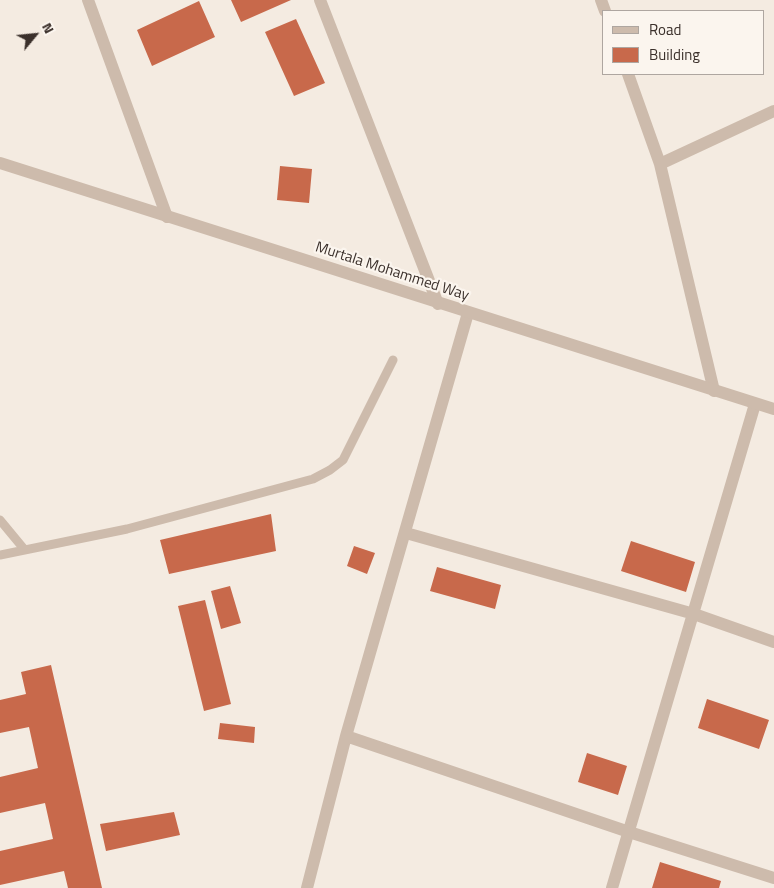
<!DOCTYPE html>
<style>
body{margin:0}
#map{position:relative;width:774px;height:888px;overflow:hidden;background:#f4ebe1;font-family:"Titillium Web",sans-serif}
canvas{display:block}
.legend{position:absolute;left:602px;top:10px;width:162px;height:65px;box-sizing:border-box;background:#fbf5ee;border:1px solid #aea6a0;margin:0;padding:6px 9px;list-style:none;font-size:15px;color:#3b302b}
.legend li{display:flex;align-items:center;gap:10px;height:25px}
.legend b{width:25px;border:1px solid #aea6a0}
.north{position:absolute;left:10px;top:10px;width:50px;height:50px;-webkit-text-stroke:4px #fbf5ee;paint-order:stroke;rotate:62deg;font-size:14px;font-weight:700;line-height:20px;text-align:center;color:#3b302b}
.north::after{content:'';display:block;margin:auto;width:18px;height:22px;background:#3b302b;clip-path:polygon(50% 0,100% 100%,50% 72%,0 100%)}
</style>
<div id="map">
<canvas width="774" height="888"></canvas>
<ul class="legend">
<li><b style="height:6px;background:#cdbbac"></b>Road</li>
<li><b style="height:14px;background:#c8694b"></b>Building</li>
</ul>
<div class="north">N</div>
</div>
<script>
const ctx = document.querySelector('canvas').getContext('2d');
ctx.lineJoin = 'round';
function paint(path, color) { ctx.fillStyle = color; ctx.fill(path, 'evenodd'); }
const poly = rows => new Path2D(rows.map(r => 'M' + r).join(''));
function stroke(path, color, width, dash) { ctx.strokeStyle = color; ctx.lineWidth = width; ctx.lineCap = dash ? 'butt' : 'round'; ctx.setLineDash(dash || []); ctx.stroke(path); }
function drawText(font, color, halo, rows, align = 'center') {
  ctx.font = font + ' "Titillium Web",sans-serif'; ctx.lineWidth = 4.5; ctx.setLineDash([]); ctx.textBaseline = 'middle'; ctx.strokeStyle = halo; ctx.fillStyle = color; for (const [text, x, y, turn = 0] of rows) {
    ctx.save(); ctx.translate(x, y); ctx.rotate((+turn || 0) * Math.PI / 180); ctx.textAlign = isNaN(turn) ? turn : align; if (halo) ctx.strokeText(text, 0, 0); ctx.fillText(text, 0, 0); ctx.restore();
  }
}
paint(poly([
 [231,0,291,0,241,22],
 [199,1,215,37,152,66,137,30],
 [296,19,325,83,294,96,265,32],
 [280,166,312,169,309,203,277,200],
 [271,514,276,551,169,574,160,540],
 [631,541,695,562,686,592,621,571],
 [354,546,375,553,367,574,347,566],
 [437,567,501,585,495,609,430,591],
 [230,586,241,623,221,629,211,591],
 [205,600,231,704,204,711,178,606],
 [51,665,102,888,68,888,64,871,0,885,0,851,53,839,45,803,0,813,0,777,38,768,29,727,0,733,0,700,26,694,21,672],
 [707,699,769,720,759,749,698,728],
 [220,723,255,727,254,743,218,739],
 [587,753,627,766,618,795,578,782],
 [174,812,180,835,106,851,100,824],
 [660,862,721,881,719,888,652,888]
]), '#c8694b');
stroke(poly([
 [0,520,24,549],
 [0,555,127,529,313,479,330,470,343,460,393,360]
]), '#cdbbac', 9);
stroke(poly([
 [88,0,167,217],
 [320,0,438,304],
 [601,0,605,11],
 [628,74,660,164,714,391],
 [660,164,774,111],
 [406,533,694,614,774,642],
 [346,736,629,832,774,878],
 [307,888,346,736,468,313],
 [612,888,755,404]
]), '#cdbbac', 12);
stroke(poly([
 [0,163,774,409]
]), '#cdbbac', 12);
drawText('15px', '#3b302b', '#fbf5ee', [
 ["Murtala Mohammed Way",392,272,18]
]);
</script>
